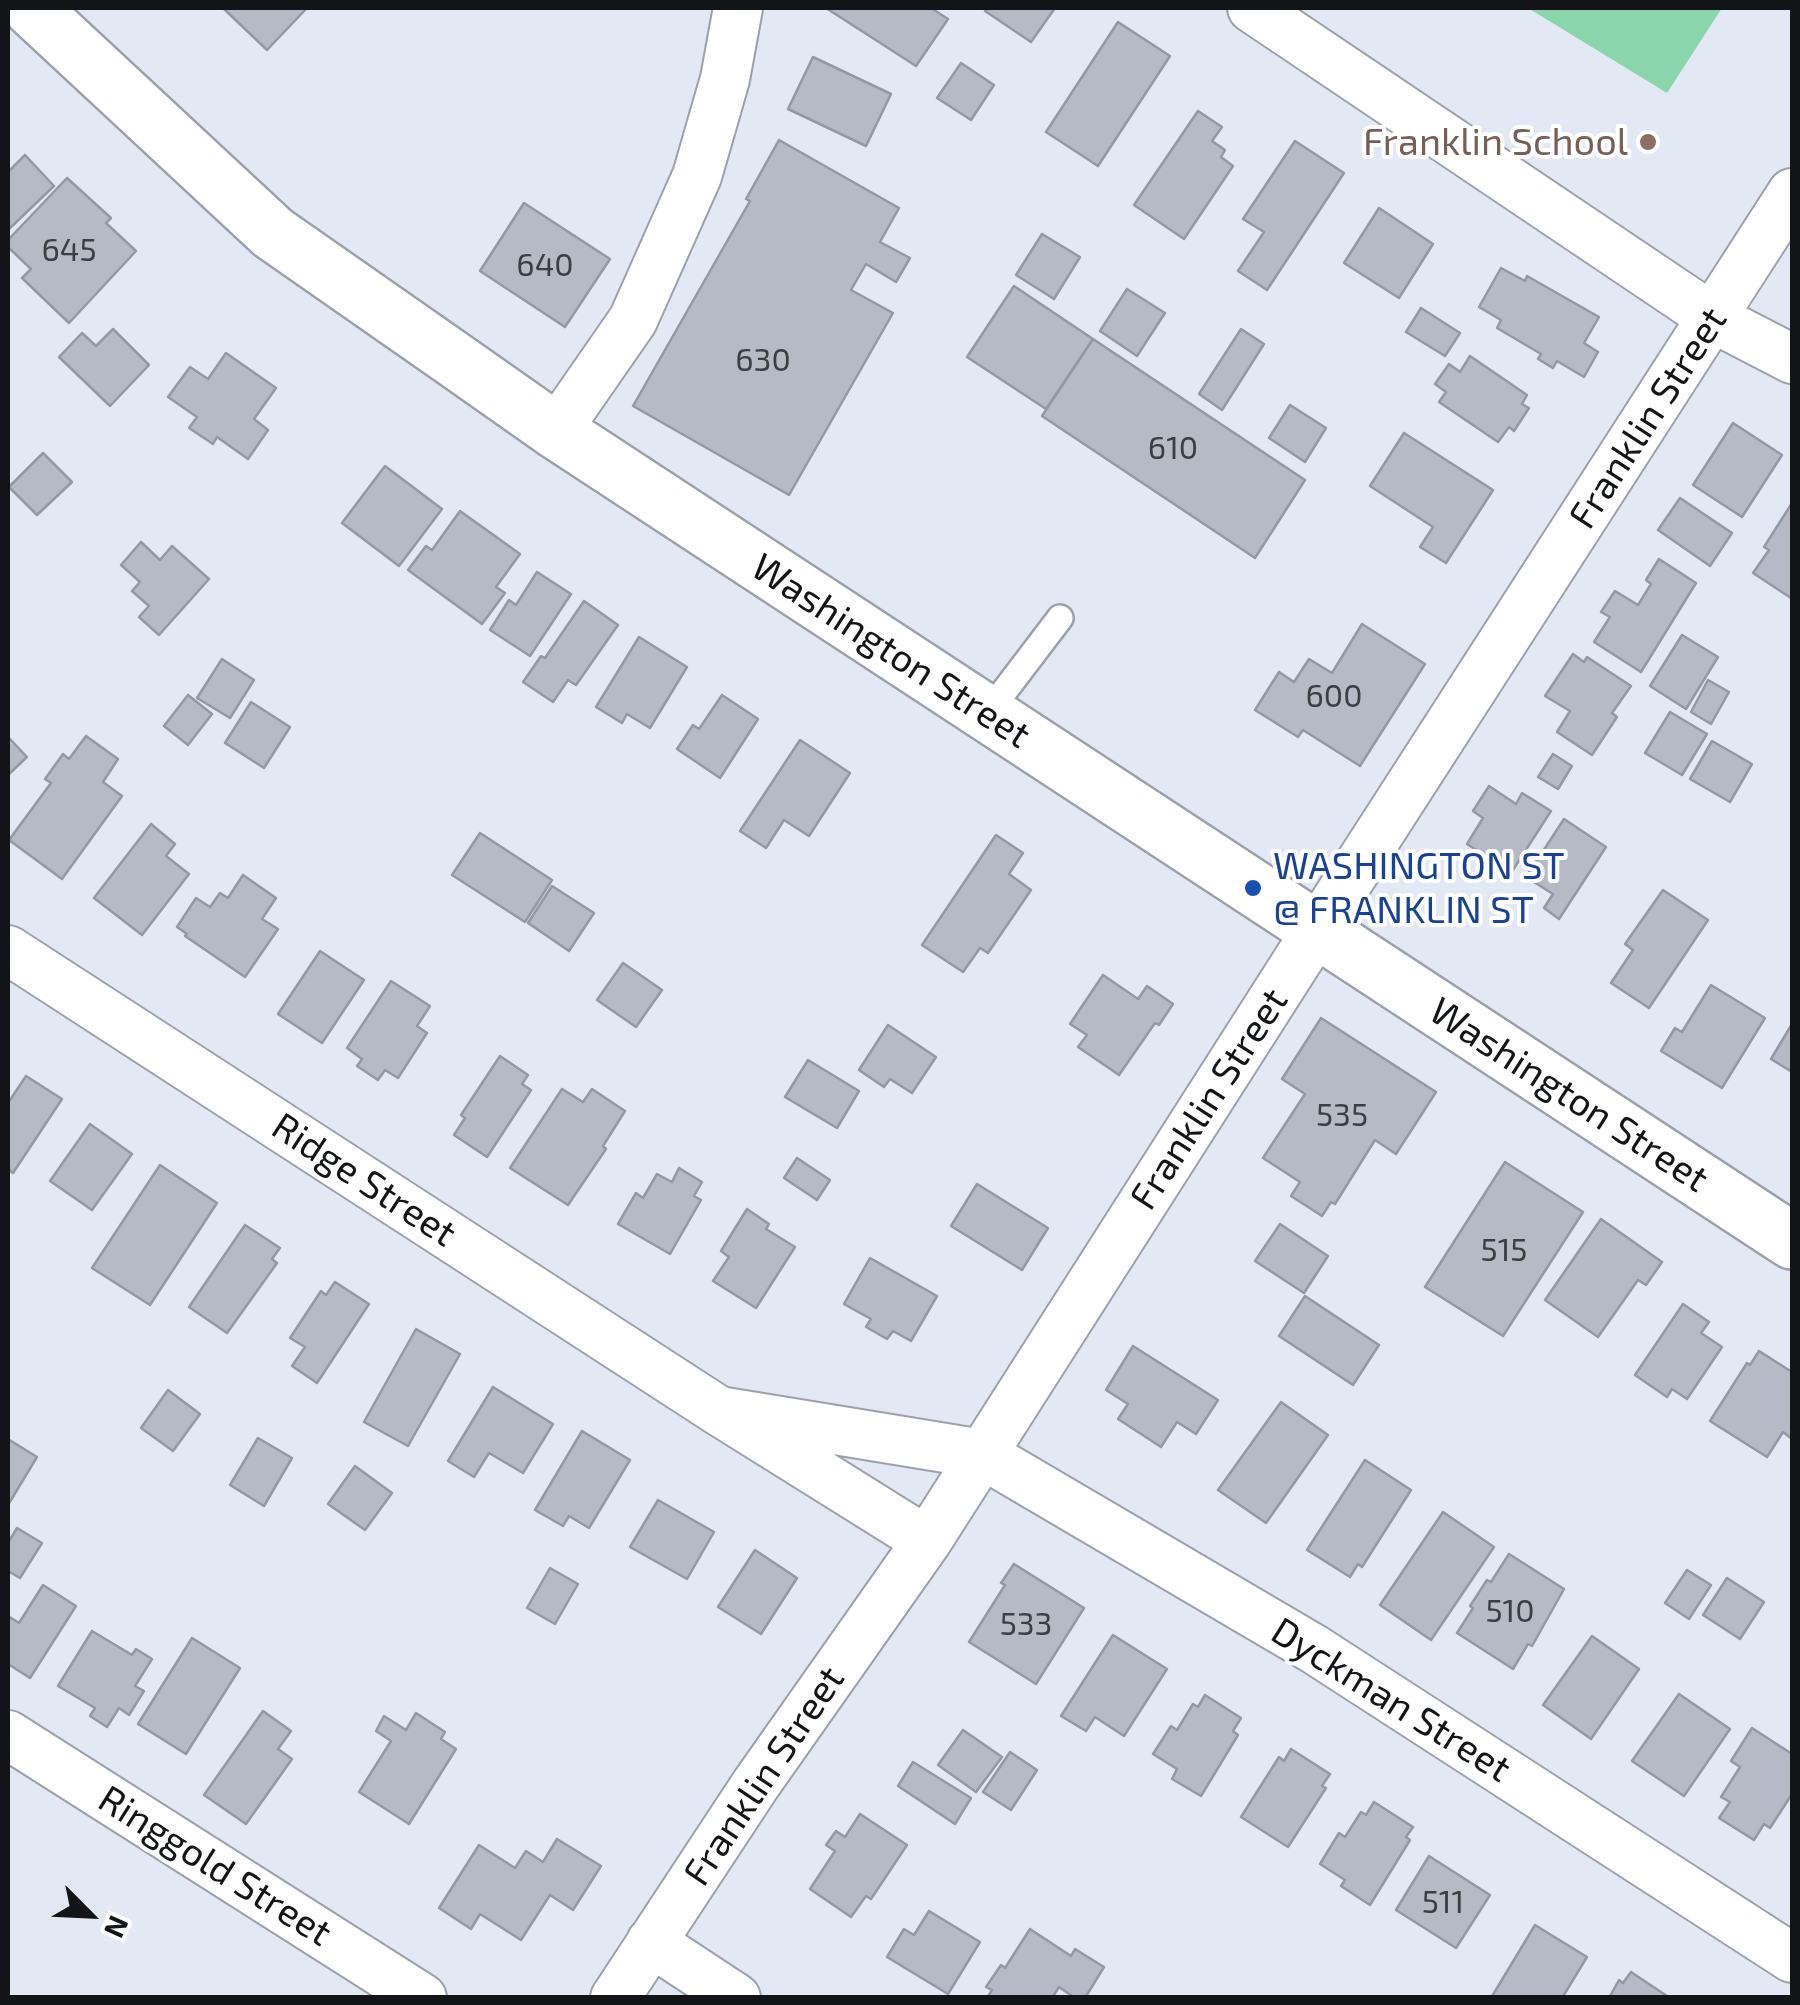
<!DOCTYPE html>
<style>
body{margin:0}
#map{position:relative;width:1800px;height:2005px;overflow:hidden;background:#e3e9f4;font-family:"Exo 2",sans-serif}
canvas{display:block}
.frame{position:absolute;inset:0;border:10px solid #121417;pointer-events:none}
.north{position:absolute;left:40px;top:1865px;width:100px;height:100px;-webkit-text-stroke:8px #fff;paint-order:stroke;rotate:114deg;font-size:28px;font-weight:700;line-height:40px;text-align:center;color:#121417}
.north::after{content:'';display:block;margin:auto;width:35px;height:45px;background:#121417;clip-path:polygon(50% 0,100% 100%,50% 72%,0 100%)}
</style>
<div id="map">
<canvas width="1800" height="2005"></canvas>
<div class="frame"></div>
<div class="north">N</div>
</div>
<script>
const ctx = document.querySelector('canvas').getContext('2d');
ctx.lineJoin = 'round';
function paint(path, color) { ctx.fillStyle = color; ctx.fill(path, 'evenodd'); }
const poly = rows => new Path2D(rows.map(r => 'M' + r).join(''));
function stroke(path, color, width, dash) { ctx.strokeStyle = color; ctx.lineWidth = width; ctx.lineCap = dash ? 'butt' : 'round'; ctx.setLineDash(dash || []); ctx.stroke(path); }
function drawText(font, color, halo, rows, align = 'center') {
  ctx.font = font + ' "Exo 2",sans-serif'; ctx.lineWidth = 8; ctx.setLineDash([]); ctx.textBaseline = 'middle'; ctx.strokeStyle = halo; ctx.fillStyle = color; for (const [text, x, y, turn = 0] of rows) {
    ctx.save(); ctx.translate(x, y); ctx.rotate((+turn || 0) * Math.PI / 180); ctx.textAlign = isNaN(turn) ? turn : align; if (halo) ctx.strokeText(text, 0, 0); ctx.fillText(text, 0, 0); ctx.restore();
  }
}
paint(poly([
 [1528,8,1722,8,1667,93]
]), '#8ad5ac');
const building = poly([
 [223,8,307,8,267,50,223,8],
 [826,8,931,8,948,19,916,66,826,8],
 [988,8,1055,8,1031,42,985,11,988,8],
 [1118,22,1170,56,1098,166,1046,132,1118,22],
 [813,57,891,94,866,146,788,109,813,57],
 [961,63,994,85,971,120,937,98,961,63],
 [1198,111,1222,127,1212,141,1225,150,1221,157,1233,166,1184,239,1134,205,1198,111],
 [779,140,899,208,880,242,910,258,896,282,866,264,851,290,893,313,789,495,633,406,750,201,746,199,779,140],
 [1295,141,1344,173,1267,290,1238,271,1264,232,1243,219,1295,141],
 [25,155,54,186,9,229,8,172,25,155],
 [67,178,111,218,106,223,136,251,69,323,22,278,31,269,8,247,8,240,67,178],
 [524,203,610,259,565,327,480,271,524,203],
 [1379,208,1433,244,1399,298,1344,263,1379,208],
 [1042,234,1080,257,1054,299,1016,275,1042,234],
 [1501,268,1525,281,1527,276,1599,317,1584,343,1598,352,1584,377,1557,361,1553,368,1538,359,1541,354,1497,328,1501,320,1479,307,1501,268],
 [1014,286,1093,339,1046,409,967,357,1014,286],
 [1127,289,1165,313,1137,356,1100,331,1127,289],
 [1421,308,1460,333,1445,356,1406,332,1421,308],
 [113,329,149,365,110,406,59,357,82,333,96,346,113,329],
 [1241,329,1264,344,1222,410,1199,394,1241,329],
 [1093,339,1305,480,1255,558,1042,416,1093,339],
 [226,353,276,388,254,419,268,430,248,459,217,437,213,444,189,428,197,417,168,397,190,367,208,379,226,353],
 [1470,356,1527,395,1522,404,1529,408,1514,431,1509,427,1498,442,1439,402,1446,392,1435,384,1449,364,1460,372,1470,356],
 [1290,405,1326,428,1305,462,1269,438,1290,405],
 [1733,423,1782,455,1742,517,1693,485,1733,423],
 [1404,433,1493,490,1446,563,1420,547,1433,527,1370,486,1404,433],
 [43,453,72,482,37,515,9,487,43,453],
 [385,466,442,509,399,566,342,523,385,466],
 [1680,498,1732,533,1710,566,1658,530,1680,498],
 [1792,503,1792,597,1791,598,1753,573,1769,550,1764,547,1792,503],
 [460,511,520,554,496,587,505,593,482,624,408,570,426,546,432,550,460,511],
 [141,542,160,560,172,546,209,579,159,635,139,617,149,606,132,591,140,582,121,565,141,542],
 [1659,559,1696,583,1641,672,1594,642,1610,617,1601,612,1615,591,1638,605,1651,584,1646,580,1659,559],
 [537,572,571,594,530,656,490,630,509,600,516,605,537,572],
 [584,601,618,625,576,685,568,680,553,702,523,682,541,656,545,658,584,601],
 [1362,624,1425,664,1360,766,1303,730,1298,737,1255,710,1279,672,1294,682,1309,659,1332,673,1362,624],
 [1682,635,1718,657,1686,709,1650,686,1682,635],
 [639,637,687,667,650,728,627,714,622,723,596,707,639,637],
 [1573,654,1584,662,1587,657,1631,686,1612,713,1617,717,1592,755,1557,732,1570,711,1545,696,1573,654],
 [222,659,254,680,230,718,197,698,222,659],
 [1708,680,1729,692,1711,724,1691,712,1708,680],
 [188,695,212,714,188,745,164,726,188,695],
 [722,695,758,719,720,778,677,749,693,725,699,729,722,695],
 [251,702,290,727,264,768,225,743,251,702],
 [1670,712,1707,734,1682,775,1645,753,1670,712],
 [86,736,118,759,103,782,122,796,62,879,9,840,51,783,45,779,63,754,69,759,86,736],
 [8,737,27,757,8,775,8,737],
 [800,740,850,773,809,836,784,820,766,848,740,831,800,740],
 [1712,741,1752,764,1730,802,1690,779,1712,741],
 [1553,754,1572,766,1558,789,1538,777,1553,754],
 [1489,786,1516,804,1522,793,1551,811,1511,873,1467,844,1483,818,1473,811,1489,786],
 [1564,819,1606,847,1559,919,1544,908,1553,894,1526,877,1564,819],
 [151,824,175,844,166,856,189,874,142,935,94,898,151,824],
 [480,833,552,880,525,922,452,875,480,833],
 [996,835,1023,853,1009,874,1031,890,988,953,980,948,963,972,922,945,996,835],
 [243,875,276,898,262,919,278,929,245,977,185,936,187,934,177,927,196,898,210,907,220,893,228,898,243,875],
 [552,886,594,913,569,951,528,923,552,886],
 [1663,890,1708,920,1649,1008,1611,983,1633,950,1625,944,1663,890],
 [320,951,364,980,322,1043,278,1014,320,951],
 [623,963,662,990,636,1027,597,1000,623,963],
 [1103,975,1138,999,1147,986,1173,1004,1159,1025,1155,1023,1119,1075,1078,1047,1087,1035,1070,1024,1103,975],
 [391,981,430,1006,417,1026,427,1033,398,1078,385,1070,378,1080,357,1066,362,1059,347,1048,391,981],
 [1711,985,1765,1018,1722,1088,1661,1051,1675,1028,1682,1032,1711,985],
 [1321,1018,1436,1092,1396,1154,1375,1140,1335,1204,1331,1202,1322,1216,1291,1196,1300,1182,1263,1158,1305,1094,1282,1079,1321,1018],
 [1792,1024,1792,1072,1771,1059,1792,1024],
 [888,1025,936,1057,912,1093,890,1079,884,1087,859,1070,888,1025],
 [500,1056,528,1075,522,1084,531,1090,487,1157,454,1135,465,1118,461,1115,500,1056],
 [808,1060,859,1091,837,1128,785,1097,808,1060],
 [26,1076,62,1099,13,1173,8,1169,8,1103,26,1076],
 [562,1089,583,1102,592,1089,625,1111,603,1146,606,1149,568,1205,510,1168,562,1089],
 [90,1124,132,1154,92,1210,50,1181,90,1124],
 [797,1158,830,1180,817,1200,784,1178,797,1158],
 [1505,1162,1583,1212,1503,1336,1425,1287,1505,1162],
 [160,1165,217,1203,150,1305,92,1268,160,1165],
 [679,1168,702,1182,694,1196,701,1200,670,1254,618,1224,636,1193,643,1198,657,1174,672,1182,679,1168],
 [977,1184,1048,1228,1022,1270,951,1226,977,1184],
 [747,1209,769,1224,766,1229,795,1247,756,1308,713,1281,729,1257,721,1251,747,1209],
 [1601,1219,1662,1262,1646,1285,1638,1280,1598,1337,1545,1300,1601,1219],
 [1280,1224,1328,1256,1304,1293,1255,1261,1280,1224],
 [245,1225,280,1248,272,1259,277,1263,227,1333,189,1307,245,1225],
 [870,1258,937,1296,911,1341,893,1331,887,1339,866,1327,871,1319,844,1304,870,1258],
 [335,1282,369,1304,317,1383,292,1366,305,1347,290,1338,321,1291,326,1295,335,1282],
 [1305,1296,1379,1345,1353,1385,1279,1336,1305,1296],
 [1683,1304,1709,1322,1701,1333,1722,1347,1687,1399,1672,1389,1667,1397,1635,1375,1683,1304],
 [416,1329,460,1354,408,1446,364,1422,416,1329],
 [1133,1346,1218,1400,1196,1434,1177,1422,1161,1447,1118,1419,1128,1404,1106,1390,1133,1346],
 [1759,1351,1792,1372,1792,1439,1783,1432,1767,1457,1710,1421,1747,1363,1750,1365,1759,1351],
 [493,1387,553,1424,523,1473,489,1453,474,1477,448,1461,493,1387],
 [168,1390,200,1414,173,1451,141,1428,168,1390],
 [1281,1402,1328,1435,1266,1523,1218,1490,1281,1402],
 [582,1431,630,1460,589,1528,569,1516,563,1526,535,1510,582,1431],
 [258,1438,292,1458,264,1506,230,1485,258,1438],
 [8,1439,37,1457,8,1505,8,1439],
 [1365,1460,1411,1490,1362,1567,1358,1564,1350,1577,1307,1550,1365,1460],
 [355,1466,392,1493,365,1530,328,1504,355,1466],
 [658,1500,714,1532,687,1579,630,1547,658,1500],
 [1443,1512,1494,1547,1431,1640,1380,1605,1443,1512],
 [17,1528,42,1543,20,1578,8,1571,8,1543,17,1528],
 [755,1550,797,1578,761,1634,718,1607,755,1550],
 [1509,1554,1564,1589,1532,1646,1528,1644,1513,1669,1457,1633,1473,1608,1470,1606,1487,1580,1491,1582,1509,1554],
 [1014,1564,1084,1608,1036,1684,969,1642,1005,1585,1001,1583,1014,1564],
 [550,1568,578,1584,555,1624,527,1608,550,1568],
 [1687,1570,1711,1585,1689,1619,1665,1603,1687,1570],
 [1727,1578,1764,1602,1740,1639,1703,1615,1727,1578],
 [43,1585,76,1606,30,1678,8,1664,8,1616,19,1623,43,1585],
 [92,1631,132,1655,136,1649,152,1659,135,1686,144,1691,129,1715,119,1708,107,1727,90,1716,95,1708,58,1686,92,1631],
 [1113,1635,1167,1669,1124,1736,1095,1717,1086,1731,1061,1716,1113,1635],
 [1592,1636,1639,1669,1591,1739,1543,1705,1592,1636],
 [192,1638,240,1668,186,1754,138,1724,192,1638],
 [1679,1694,1730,1729,1684,1796,1632,1761,1679,1694],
 [1205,1695,1241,1718,1233,1731,1238,1735,1201,1796,1172,1779,1177,1769,1153,1754,1171,1726,1177,1730,1193,1704,1198,1707,1205,1695],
 [263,1711,291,1731,278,1749,292,1759,246,1824,204,1795,263,1711],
 [416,1713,445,1732,441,1739,456,1749,409,1824,359,1792,391,1741,376,1731,384,1716,406,1730,416,1713],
 [1752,1728,1792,1754,1792,1794,1770,1828,1764,1824,1754,1840,1719,1818,1730,1802,1721,1797,1740,1767,1731,1761,1752,1728],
 [963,1730,1002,1757,976,1792,938,1765,963,1730],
 [1291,1749,1330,1774,1322,1786,1326,1788,1288,1847,1241,1817,1279,1757,1284,1761,1291,1749],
 [1010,1752,1037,1770,1011,1810,983,1792,1010,1752],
 [913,1762,971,1798,955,1824,898,1786,913,1762],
 [1374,1802,1413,1827,1406,1837,1410,1840,1370,1905,1341,1886,1345,1880,1320,1864,1339,1833,1345,1837,1361,1812,1366,1815,1374,1802],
 [860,1814,907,1845,871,1899,866,1896,851,1917,810,1889,835,1851,826,1845,836,1831,845,1837,860,1814],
 [557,1839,601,1866,573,1910,550,1895,521,1940,480,1914,471,1929,439,1908,479,1845,515,1868,526,1851,543,1862,557,1839],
 [1429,1856,1490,1895,1456,1948,1396,1910,1429,1856],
 [929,1911,980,1942,948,1994,887,1957,904,1929,914,1935,929,1911],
 [1535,1925,1587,1957,1562,1998,1491,1998,1535,1925],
 [1030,1929,1071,1956,1075,1949,1104,1967,1085,1998,1075,1998,1059,1987,1052,1998,987,1998,992,1990,986,1987,1001,1965,1005,1968,1030,1929],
 [1631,1972,1670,1998,1609,1998,1619,1980,1623,1983,1631,1972]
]);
paint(building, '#b5bac4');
stroke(building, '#9398a3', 2.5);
const lane = poly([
 [987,714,1060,618]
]);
const street = poly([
 [1252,8,1713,318,1792,359],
 [556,431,633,320,697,176,725,79,738,8],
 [8,950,719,1411,927,1541],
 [719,1411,982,1454,1314,1649,1792,1958],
 [8,1735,422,1998],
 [651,1942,736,1998],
 [615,1998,756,1784,927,1541,1317,930,1792,193]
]);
const secondary = poly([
 [31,8,273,233,455,360,556,431,1792,1241]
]);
stroke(lane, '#9ba0aa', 30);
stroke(street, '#9ba0aa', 52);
stroke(secondary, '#9ba0aa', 60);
stroke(lane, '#fff', 25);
stroke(street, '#fff', 48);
stroke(secondary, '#fff', 55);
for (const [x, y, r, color] of [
 [1648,142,10,"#8d6e63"],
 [1253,888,10,"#1a4fb4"]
]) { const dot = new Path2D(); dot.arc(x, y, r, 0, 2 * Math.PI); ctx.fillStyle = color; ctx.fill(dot); stroke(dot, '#fff', 4); }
drawText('32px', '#3b3e42', null, [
 ["645",69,250],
 ["640",545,265],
 ["630",763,360],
 ["610",1173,448],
 ["600",1334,696],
 ["535",1342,1115],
 ["515",1504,1250],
 ["510",1510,1611],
 ["533",1026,1624],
 ["511",1443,1902]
]);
drawText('38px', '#785e54', '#fff', [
 ["Franklin School",1628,142]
], 'right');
drawText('38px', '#121417', '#fff', [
 ["Franklin Street",1648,418,-57],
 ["Washington Street",891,651,33],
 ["Washington Street",1569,1095,33],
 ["Franklin Street",1209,1099,-57],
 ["Ridge Street",364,1180,33],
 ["Dyckman Street",1391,1700,32],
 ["Franklin Street",764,1776,-56],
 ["Ringgold Street",215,1866,32]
]);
drawText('38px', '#164399', '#fff', [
 ["WASHINGTON ST",1273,866],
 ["@ FRANKLIN ST",1273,910]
], 'left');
</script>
